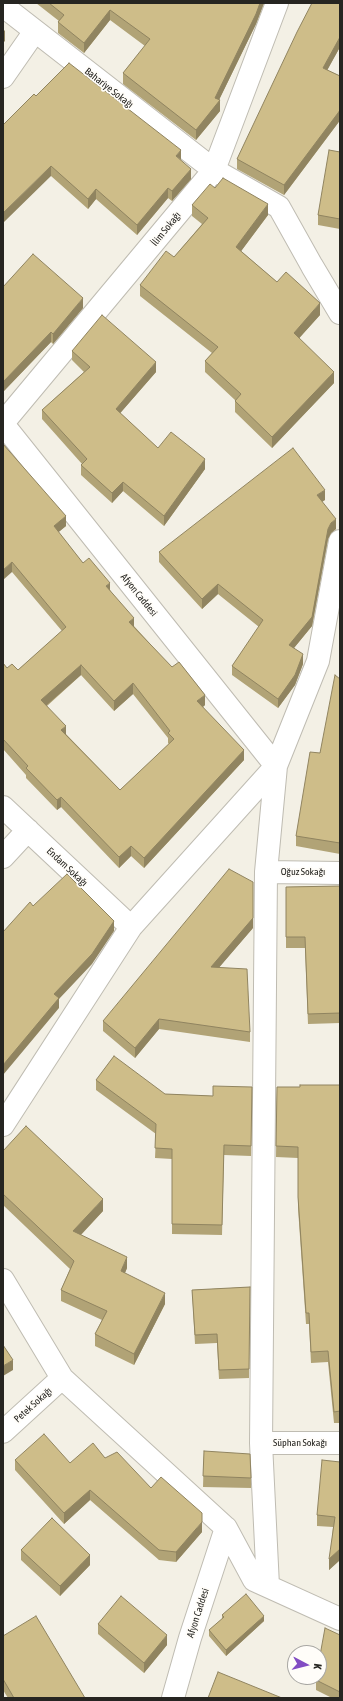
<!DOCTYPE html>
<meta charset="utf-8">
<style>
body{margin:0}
#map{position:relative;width:343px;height:1701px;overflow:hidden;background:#f3f0e5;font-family:"Asap Condensed",sans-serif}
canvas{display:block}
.frame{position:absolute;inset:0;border:4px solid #262521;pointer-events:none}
.north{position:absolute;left:287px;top:1645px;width:40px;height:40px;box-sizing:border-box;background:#fffdf9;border:1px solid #a8a7a3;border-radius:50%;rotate:97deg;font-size:11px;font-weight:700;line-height:16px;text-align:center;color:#262521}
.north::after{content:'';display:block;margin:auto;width:14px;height:18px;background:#824cc3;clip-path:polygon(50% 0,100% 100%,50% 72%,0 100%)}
</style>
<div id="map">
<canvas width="343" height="1701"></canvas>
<div class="frame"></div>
<div class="north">K</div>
</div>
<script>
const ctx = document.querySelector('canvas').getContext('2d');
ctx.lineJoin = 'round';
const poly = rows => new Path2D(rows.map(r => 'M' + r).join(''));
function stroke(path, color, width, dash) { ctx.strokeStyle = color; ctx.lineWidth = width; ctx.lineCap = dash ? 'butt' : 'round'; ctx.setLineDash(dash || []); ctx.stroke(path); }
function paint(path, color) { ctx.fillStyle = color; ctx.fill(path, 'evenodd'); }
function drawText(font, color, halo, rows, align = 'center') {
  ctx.font = font + ' "Asap Condensed",sans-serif'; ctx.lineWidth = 3.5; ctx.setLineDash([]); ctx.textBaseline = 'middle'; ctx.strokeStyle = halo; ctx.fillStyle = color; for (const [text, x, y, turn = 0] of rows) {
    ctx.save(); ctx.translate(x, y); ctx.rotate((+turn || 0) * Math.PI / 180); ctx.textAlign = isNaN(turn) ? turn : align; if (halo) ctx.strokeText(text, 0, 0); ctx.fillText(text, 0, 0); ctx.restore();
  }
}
const street = poly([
 [3,6,214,170,279,207,312,266,340,313],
 [3,77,35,31],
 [3,423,214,170,277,3],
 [3,424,276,766,131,927,3,1125],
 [3,807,131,927],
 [3,857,28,830],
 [266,872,340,873],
 [3,1280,62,1378,226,1528,254,1580,340,1619],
 [3,1432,62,1378],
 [261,1443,340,1443],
 [268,1586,261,1443,266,872,276,766,318,661,340,541],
 [173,1698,190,1638,226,1528]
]);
stroke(street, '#bfbcb2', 24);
stroke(street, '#fff', 22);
paint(poly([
 [36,3,264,3,256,24,219,100,220,111,196,140,123,84,123,73,145,46,110,20,84,53,58,33,58,22,59,21],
 [340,3,340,47,327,70,340,76,340,120,338,123,284,195,237,169,237,159],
 [36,96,181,160,191,179,172,201,168,198,137,235,96,199,88,209,51,176],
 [340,152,340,229,318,225,318,215],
 [215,188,268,215,241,251,277,282,320,315,299,338,334,383,272,448,235,412,235,400,205,372,205,361,212,353,140,296,140,285,174,257,202,224,192,216,192,205],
 [3,287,83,308,53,344,51,342,3,392],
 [72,351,156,372,120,413,158,448,205,469,164,526,123,491,112,503,81,475,81,465,82,464,42,419,42,410,84,372,72,360],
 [3,444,66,526,58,532,83,563,110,590,134,626,205,705,203,707,244,760,144,868,131,856,119,868,61,807,57,810,26,778,26,775,3,749,3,663,7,668,18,670,62,631,12,572],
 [81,675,114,711,133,694,168,738,168,743,169,744,120,790,66,734,47,706],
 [325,500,322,502,336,529,331,533,328,539,312,626,294,648,303,664,295,685,278,708,232,675,232,666,259,627,218,594,202,609,159,562,159,552],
 [340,679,340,854,296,846,296,836,320,753],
 [340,886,340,1023,308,1024,305,948,286,948,286,887],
 [253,928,219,967,250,1032,250,1042,159,1029,135,1058,103,1031,103,1021],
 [96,1080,165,1094,213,1096,252,1087,251,1156,224,1155,222,1235,172,1234,172,1159,155,1158,156,1134,96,1090],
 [340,1085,340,1423,334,1423,328,1362,311,1363,309,1324,306,1324,298,1208,298,1158,276,1157,277,1087,300,1087],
 [3,1151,103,1211,81,1235,127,1268,125,1273,165,1304,134,1365,95,1346,95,1334,102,1320,61,1301,61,1290,70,1269,3,1205],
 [250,1287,249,1378,219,1379,217,1343,195,1344,192,1290],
 [204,1451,251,1478,251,1488,203,1487],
 [105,1458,151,1488,202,1532,176,1562,159,1560,90,1500,64,1524,15,1470,15,1460,70,1463],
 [340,1462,340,1560,329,1570,333,1527,317,1526,317,1515],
 [21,1550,90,1565,60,1596,21,1560],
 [222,1615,264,1621,226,1656,209,1636,209,1630,222,1619],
 [98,1624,167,1645,144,1673,98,1634],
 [340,1635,340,1698,332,1698,316,1690,316,1680],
 [3,1636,85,1698,8,1698,3,1690]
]), '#b1a376');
paint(poly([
 [260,3,264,3,256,24,217,104,220,100,220,111,196,140,196,130,215,98],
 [110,10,110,20,84,53,84,43],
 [5,30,5,41,3,43,3,32],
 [340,37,340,47,323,78,323,68],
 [340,110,340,120,338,123,284,195,284,185],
 [181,150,181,160,176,156],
 [51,166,51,176,3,223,3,213],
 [191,169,191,179,172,201,172,191],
 [168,188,168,198,137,235,137,225],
 [96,189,96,199,88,209,88,199],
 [268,204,268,215,236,258,236,247],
 [83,298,83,308,53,344,53,334],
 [320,303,320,315,294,344,294,333],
 [51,332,51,342,3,392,3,382],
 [156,362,156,372,116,418,116,409],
 [334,372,334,383,272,448,272,437],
 [205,459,205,469,164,526,164,516],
 [123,482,123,491,112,503,112,493],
 [325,490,325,500,317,505,317,495],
 [66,516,66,526,54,536,54,526],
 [336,519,336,529,331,533,328,539,312,626,289,654,289,645,328,529,331,523],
 [12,562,12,572,3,580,3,570],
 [110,583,110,593,106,586],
 [218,584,218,594,202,609,202,599],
 [134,618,134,628,129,622],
 [303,654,303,664,295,685,278,708,278,699],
 [81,665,81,675,41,710,41,700],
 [133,683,133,694,114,711,114,701],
 [205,695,205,705,197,712,197,701],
 [66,726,66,736,61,730],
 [244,750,244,760,144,868,144,858],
 [61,797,61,807,57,810,57,800],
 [131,846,131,856,119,868,119,857],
 [253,882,253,928,211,977,211,967],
 [114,921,114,931,92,964,59,999,59,1008,3,1075,3,1065,54,994],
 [159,1019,159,1029,135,1058,135,1048],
 [103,1199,103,1211,73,1243,73,1231],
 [127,1257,127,1268,121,1282,121,1271],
 [165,1293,165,1304,134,1365,134,1354],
 [13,1360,13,1370,3,1376,3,1366],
 [90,1490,90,1500,64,1524,64,1513],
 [202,1522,202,1532,176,1562,176,1552],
 [340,1549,340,1560,329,1570,329,1559],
 [90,1555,90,1565,60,1596,60,1586],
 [264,1616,264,1621,226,1656,226,1650],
 [167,1635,167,1645,144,1673,144,1663]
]), '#908460');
const building = poly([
 [49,3,260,3,256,14,215,98,220,100,196,130,123,73,150,39,110,10,84,43,58,22,64,15,49,3],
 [312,3,340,3,340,37,323,68,340,76,340,110,338,113,284,185,237,159,297,32,312,3],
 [69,63,181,150,176,156,191,169,172,191,168,188,137,225,96,189,88,199,51,166,3,213,3,125,34,94,36,96,69,63],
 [329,150,340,152,340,219,318,215,329,150],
 [223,178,268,204,236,247,277,282,286,272,320,303,294,333,334,372,272,437,235,401,241,394,205,361,218,347,140,285,166,251,174,257,208,218,192,205,210,184,215,188,223,178],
 [33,254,83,298,53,334,51,332,3,382,3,287,33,254],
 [102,315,156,362,116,409,158,448,171,432,205,459,164,516,123,482,112,493,81,465,87,459,42,410,90,367,72,351,102,315],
 [3,444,66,516,54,526,83,563,89,558,110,583,106,586,134,618,129,622,172,667,179,662,205,695,197,701,244,750,144,858,131,846,119,857,61,797,57,800,26,768,28,766,3,739,3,663,7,668,12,664,18,670,66,627,12,562,3,570,3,444],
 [81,665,114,701,133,683,170,731,168,733,174,739,120,790,61,730,66,726,41,700,81,665],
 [293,448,325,490,317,495,336,519,331,523,328,529,312,617,289,645,303,654,295,675,278,699,232,666,263,620,218,584,202,599,159,552,293,448],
 [335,675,340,679,340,843,296,836,310,752,320,753,335,675],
 [229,869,253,882,253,918,211,967,247,969,250,1032,159,1019,135,1048,103,1021,229,869],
 [67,874,114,921,92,954,54,994,59,998,3,1065,3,932,30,902,33,906,67,874],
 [340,886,340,1013,308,1014,305,937,286,937,286,887,340,886],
 [114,1056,165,1094,213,1096,213,1086,252,1087,251,1146,224,1145,222,1225,172,1224,172,1149,155,1148,156,1124,96,1080,114,1056],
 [300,1085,340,1085,340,1411,334,1412,328,1351,311,1352,309,1313,306,1313,298,1197,298,1147,276,1146,277,1087,300,1087,300,1085],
 [26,1126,103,1199,73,1231,127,1257,121,1271,165,1293,134,1354,95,1334,107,1311,61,1290,74,1261,3,1194,3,1151,26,1126],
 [250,1287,249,1369,219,1370,217,1334,195,1335,192,1290,250,1287],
 [3,1345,13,1360,3,1366,3,1345],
 [44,1434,70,1463,93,1443,105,1458,117,1452,151,1488,161,1477,202,1513,202,1522,176,1552,159,1550,90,1490,64,1513,15,1460,44,1434],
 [204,1451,250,1454,251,1478,203,1476,204,1451],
 [322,1460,340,1462,340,1549,329,1559,335,1517,317,1515,322,1460],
 [52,1518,90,1555,60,1586,21,1550,52,1518],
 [246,1594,264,1616,226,1650,209,1630,224,1617,222,1615,246,1594],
 [121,1596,167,1635,144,1663,98,1624,121,1596],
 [36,1616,85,1698,14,1698,3,1679,3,1636,36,1616],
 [325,1628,340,1635,340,1692,316,1680,316,1677,319,1677,319,1661,325,1628],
 [218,1672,282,1698,208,1698,218,1672]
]);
paint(building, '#cebd89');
stroke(building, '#908460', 1);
drawText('10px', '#262521', '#fffdf9', [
 ["Bahariye Sokağı",109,88,38],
 ["İlim Sokağı",166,229,-51],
 ["Afyon Caddesi",139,595,51],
 ["Endam Sokağı",67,867,43],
 ["Oğuz Sokağı",303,872],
 ["Petek Sokağı",33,1405,-42],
 ["Süphan Sokağı",300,1443],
 ["Afyon Caddesi",198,1613,-72]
]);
</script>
